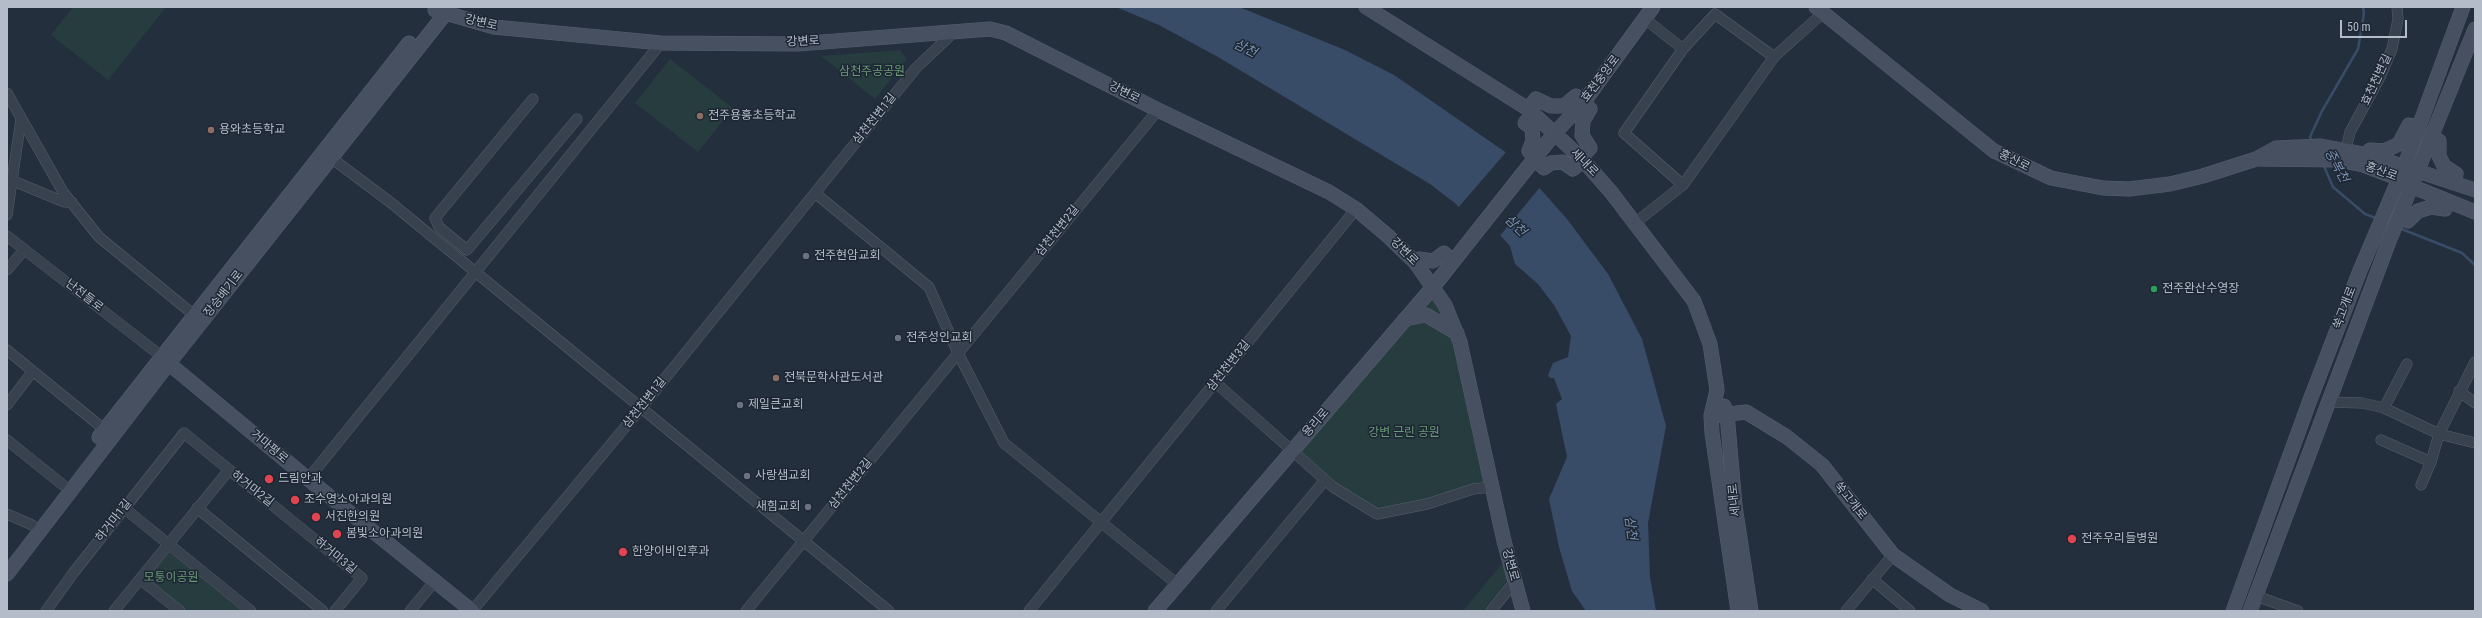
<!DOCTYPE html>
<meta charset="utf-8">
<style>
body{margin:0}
#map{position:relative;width:2482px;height:618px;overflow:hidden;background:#242f3e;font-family:"Roboto Condensed",sans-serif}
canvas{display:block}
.frame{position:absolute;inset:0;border:8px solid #b4bcc9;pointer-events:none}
.scale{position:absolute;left:2340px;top:20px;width:67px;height:18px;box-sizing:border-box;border:2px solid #b4bcc9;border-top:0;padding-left:5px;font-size:12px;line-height:14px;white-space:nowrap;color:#b4bcc9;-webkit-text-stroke:3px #1d2633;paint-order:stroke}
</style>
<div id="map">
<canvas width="2482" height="618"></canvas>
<div class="frame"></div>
<div class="scale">50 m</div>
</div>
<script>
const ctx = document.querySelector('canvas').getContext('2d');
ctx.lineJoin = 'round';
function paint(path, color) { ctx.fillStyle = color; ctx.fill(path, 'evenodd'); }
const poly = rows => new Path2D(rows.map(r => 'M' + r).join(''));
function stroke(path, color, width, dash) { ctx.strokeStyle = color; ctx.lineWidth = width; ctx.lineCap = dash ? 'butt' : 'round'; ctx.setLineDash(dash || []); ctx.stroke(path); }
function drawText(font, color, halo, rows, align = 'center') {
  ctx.font = font + ' "Roboto Condensed","Noto Sans KR",sans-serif'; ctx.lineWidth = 3; ctx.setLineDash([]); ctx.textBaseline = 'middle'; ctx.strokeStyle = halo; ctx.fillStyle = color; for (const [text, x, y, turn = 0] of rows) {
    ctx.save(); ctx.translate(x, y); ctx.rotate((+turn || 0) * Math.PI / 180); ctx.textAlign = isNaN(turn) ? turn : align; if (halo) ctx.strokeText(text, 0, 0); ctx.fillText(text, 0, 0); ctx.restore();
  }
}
paint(poly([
 [73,7,166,7,108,80,51,35],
 [900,50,907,59,875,99,821,56],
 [670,59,733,108,698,152,635,103],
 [1433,287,1445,305,1491,487,1377,514,1292,451],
 [169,552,242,611,183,611,145,580],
 [1504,561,1508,580,1483,611,1463,611]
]), '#263c3f');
paint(poly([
 [1116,7,1239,7,1345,50,1394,75,1511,156,1567,219,1608,274,1642,339,1666,426,1648,523,1650,577,1656,611,1586,611,1572,591,1559,547,1549,499,1567,457,1556,404,1562,399,1554,378,1550,378,1548,375,1553,363,1568,357,1571,336,1554,305,1538,284,1515,264,1510,246,1500,235,1477,231,1456,204,1430,184,1218,57,1159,25]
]), '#394c67');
paint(poly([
 [1507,151,1541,186,1499,237,1476,233,1457,209]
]), '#242f3e');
stroke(poly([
 [2312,141,2310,137,2322,111,2358,49,2364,13,2363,7],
 [2323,164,2333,187,2365,214,2378,219],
 [2399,228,2462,253,2475,265]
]), '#394c67', 2.5);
const street = poly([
 [1645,19,1683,49],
 [7,93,63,192,99,237,194,315],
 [533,99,435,218,439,227,467,250,577,119],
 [2346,149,2350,132,2380,77,2392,49,2398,19,2397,7],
 [326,154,390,202,889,611],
 [11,180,64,202,72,202],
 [1683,185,1624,133,1683,49,1715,14,1774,57],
 [815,193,929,287,958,353,1004,443,1177,584],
 [7,215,21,119],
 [1635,223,1683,185,1774,57,1823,13],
 [7,236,161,356],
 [7,270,24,250],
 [7,350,105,430],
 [1216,383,1333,487,1377,514,1427,504,1473,489,1491,487],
 [2459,391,2475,403],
 [2328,402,2362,403,2384,408,2439,434,2475,443],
 [7,405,33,371],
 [2384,408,2407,364],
 [7,440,63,485],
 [2381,440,2431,462],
 [308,479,661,43],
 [2421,485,2431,462,2439,434,2475,362],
 [124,508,251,611],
 [197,508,323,611],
 [7,514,32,525],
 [140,579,180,611],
 [1872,579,1910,611],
 [2256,596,2298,611],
 [46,611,74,572,184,433,362,578,335,611],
 [114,611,229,470],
 [410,611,435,581],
 [472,611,641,408,916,68,955,31],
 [746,611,1158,110],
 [1029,611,1356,209],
 [1216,611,1325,480],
 [1491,611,1515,581],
 [1846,611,1893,555]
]);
const secondary = poly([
 [1366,7,1528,109,1581,158,1611,192,1694,301,1710,344,1717,390,1711,416,1712,433,1738,611],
 [1816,7,1994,151,2051,178,2103,188,2129,189,2170,184,2203,176,2256,159,2276,148,2321,146,2369,155,2475,190],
 [435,10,494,27,661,43,797,44,990,29,1006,33,1158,110,1329,192,1356,209,1388,236,1415,262,1445,305,1460,342,1504,541,1523,611],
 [1528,109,1536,99,1551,106,1564,106,1576,96,1590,109,1583,121,1582,135,1590,148,1581,158],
 [1533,114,1525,123,1532,128,1533,141,1529,151,1536,157],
 [2432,138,2439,141,2439,156,2444,166,2456,174,2453,183],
 [2370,154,2370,150,2384,151,2399,144,2409,125,2419,127],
 [1535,159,1544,168,1551,163,1563,162,1573,169,1583,161],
 [2258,159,2339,160,2363,165,2400,179,2411,186,2475,212],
 [2400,217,2408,221,2418,211,2431,207,2445,209,2448,202],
 [1415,262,1419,259,1433,261,1444,253,1452,261],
 [1405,319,1426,315,1457,333],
 [161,357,308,479,472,611],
 [1724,406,1727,414,1735,506,1751,611],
 [1711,416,1746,412,1787,437,1822,465,1893,555,1950,595,1982,611],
 [99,437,409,43],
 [7,574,169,363,449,9],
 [1155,611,1433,287,1554,134,1583,103,1653,7],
 [2233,611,2310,400,2359,273,2404,167,2463,7],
 [2250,611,2388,244,2475,29]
]);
stroke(street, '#565f6c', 11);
stroke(secondary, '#565f6c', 15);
stroke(street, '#38414e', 10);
stroke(secondary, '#465061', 14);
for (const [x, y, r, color] of [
 [700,116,4,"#8d6e63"],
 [211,130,4,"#8d6e63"],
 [806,256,4,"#6b7280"],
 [2154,289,4,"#2e9e5b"],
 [898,338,4,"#6b7280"],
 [776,378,4,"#8d6e63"],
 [740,405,4,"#6b7280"],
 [747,476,4,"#6b7280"],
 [269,479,5,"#e0444e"],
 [295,500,5,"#e0444e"],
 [808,507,4,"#6b7280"],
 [316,517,5,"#e0444e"],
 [337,534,5,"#e0444e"],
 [2072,539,5,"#e0444e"],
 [623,552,5,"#e0444e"]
]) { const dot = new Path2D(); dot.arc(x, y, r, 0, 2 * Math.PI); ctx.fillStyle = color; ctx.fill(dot); stroke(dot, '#1d2633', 1.5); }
drawText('12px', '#b4bcc9', '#1d2633', [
 ["강변로",481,23,13],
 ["강변로",803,42,-3],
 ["효천중앙로",1601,79,-53],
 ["효천천변길",2377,80,-65],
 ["강변로",1124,93,27],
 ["삼천천변1길",875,119,-51],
 ["홍산로",2014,161,27],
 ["세내로",1584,163,46],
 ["홍산로",2381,172,20],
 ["삼천천변2길",1058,231,-51],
 ["강변로",1404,252,46],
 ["장승배기로",224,294,-52],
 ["난전들로",84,296,38],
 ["쑥고개로",2345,308,-69],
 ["삼천천변3길",1229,366,-51],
 ["삼천천변1길",645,403,-51],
 ["용리로",1316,423,-49],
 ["거마평로",269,447,40],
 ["삼천천변2길",851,484,-51],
 ["하거마2길",252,489,38],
 ["세내로",1735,500,-96],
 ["쑥고개로",1850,501,51],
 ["하거마1길",114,521,-52],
 ["하거마3길",335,556,39],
 ["강변로",1510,565,75]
]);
drawText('12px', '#6b9a76', '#1d2633', [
 ["삼천주공공원",872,72],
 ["강변 근린 공원",1404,433],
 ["모퉁이공원",171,578]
]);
drawText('12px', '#b4bcc9', '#1d2633', [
 ["전주용흥초등학교",708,116],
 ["용와초등학교",219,130],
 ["전주현암교회",814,256],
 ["전주완산수영장",2162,289],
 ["전주성인교회",906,338],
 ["전북문학사관도서관",784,378],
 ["제일큰교회",748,405],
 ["사랑샘교회",755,476],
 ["드림안과",278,479],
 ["조수영소아과의원",304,500],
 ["새힘교회",800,507,"right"],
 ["서진한의원",325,517],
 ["봄빛소아과의원",346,534],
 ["전주우리들병원",2081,539],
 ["한양이비인후과",632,552]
], 'left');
drawText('italic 13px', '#7c92b1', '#1d2633', [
 ["삼천",1245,49,26],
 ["중복천",2336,166,62],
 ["삼천",1515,226,43],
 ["삼천",1630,528,82]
]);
</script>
